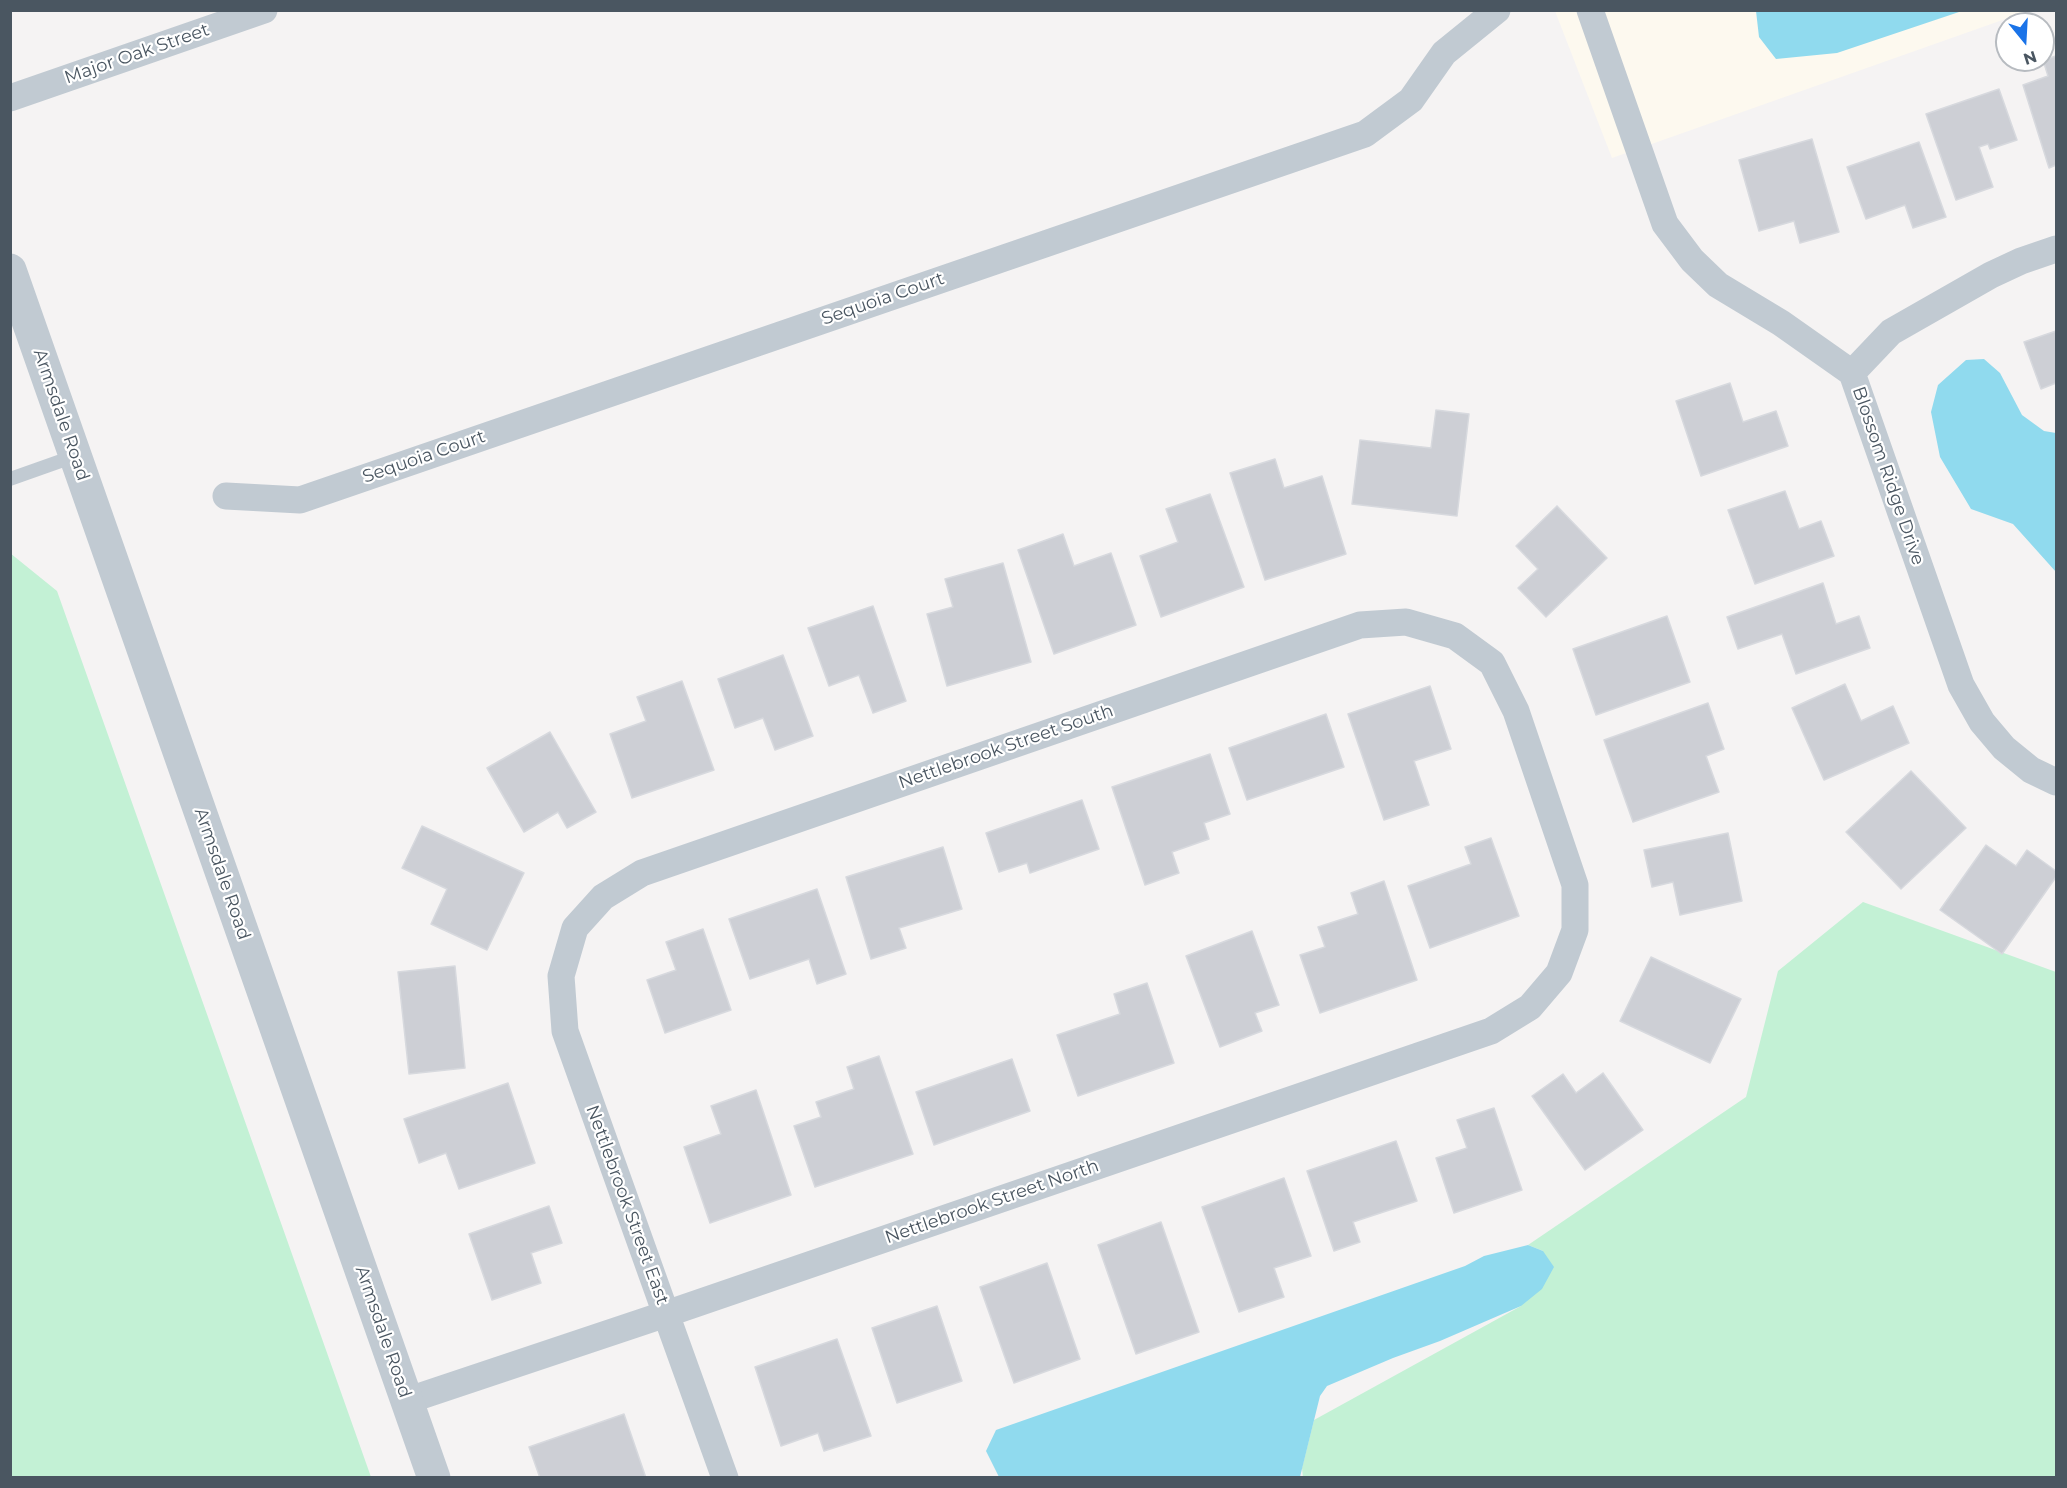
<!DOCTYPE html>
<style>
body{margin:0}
#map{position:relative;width:2067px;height:1488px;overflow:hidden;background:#f5f3f3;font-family:Montserrat,sans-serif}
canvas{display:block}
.frame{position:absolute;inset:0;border:12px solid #4a5661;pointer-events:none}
.north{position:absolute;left:1995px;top:12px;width:60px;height:60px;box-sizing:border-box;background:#fff;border:2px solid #b7bbc0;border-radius:50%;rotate:162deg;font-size:16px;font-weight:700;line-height:24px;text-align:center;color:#4a5661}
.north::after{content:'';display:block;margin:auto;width:21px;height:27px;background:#1a73e8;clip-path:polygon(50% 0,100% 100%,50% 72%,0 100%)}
</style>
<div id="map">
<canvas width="2067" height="1488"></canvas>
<div class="frame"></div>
<div class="north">N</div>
</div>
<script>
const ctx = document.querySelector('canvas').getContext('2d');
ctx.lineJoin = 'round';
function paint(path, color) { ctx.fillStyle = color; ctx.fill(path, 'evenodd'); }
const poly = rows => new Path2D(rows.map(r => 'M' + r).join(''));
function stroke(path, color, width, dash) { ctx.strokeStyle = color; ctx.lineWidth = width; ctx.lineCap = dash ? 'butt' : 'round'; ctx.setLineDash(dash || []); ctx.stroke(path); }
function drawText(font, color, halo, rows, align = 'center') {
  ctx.font = font + ' Montserrat,sans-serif'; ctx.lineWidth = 4.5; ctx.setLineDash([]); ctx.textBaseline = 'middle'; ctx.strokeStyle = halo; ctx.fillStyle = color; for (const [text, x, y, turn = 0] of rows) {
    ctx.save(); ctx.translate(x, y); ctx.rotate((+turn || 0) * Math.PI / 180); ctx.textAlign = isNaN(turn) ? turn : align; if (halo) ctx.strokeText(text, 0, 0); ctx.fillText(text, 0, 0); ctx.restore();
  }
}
paint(poly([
 [1555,11,2028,11,1612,158]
]), '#fdf9ef');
paint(poly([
 [10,553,57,591,371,1477,11,1477],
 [1863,902,2056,972,2056,1477,1303,1478,1302,1468,1314,1420,1521,1306,1543,1251,1528,1245,1746,1097,1778,971]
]), '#c3f1d5');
paint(poly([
 [1756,11,1756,10,1962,11,1837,53,1776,59,1759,37],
 [1984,359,2000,373,2022,415,2044,431,2056,433,2056,572,2013,524,1971,509,1940,457,1931,412,1938,385,1966,360],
 [1528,1245,1543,1251,1554,1267,1542,1289,1521,1306,1440,1341,1393,1358,1327,1386,1320,1396,1300,1477,999,1477,986,1451,996,1430,1465,1266,1484,1256]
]), '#90daee');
const building = poly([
 [2056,56,2056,165,2049,168,2023,85,2048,76,2043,60,2056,56],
 [1999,89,2017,140,1990,149,1988,144,1979,147,1993,187,1956,200,1926,114,1999,89],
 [1812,139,1839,232,1800,243,1794,221,1759,231,1739,160,1812,139],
 [1919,142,1946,217,1913,228,1905,205,1866,219,1847,167,1919,142],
 [2056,331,2056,383,2041,389,2024,342,2056,331],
 [1730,383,1743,422,1776,411,1788,446,1701,476,1676,401,1730,383],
 [1436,410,1469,414,1457,516,1352,504,1360,440,1431,448,1436,410],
 [1275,459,1284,488,1322,476,1346,554,1265,580,1230,473,1275,459],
 [1785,491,1799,529,1821,521,1834,556,1755,584,1728,510,1785,491],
 [1210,494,1244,587,1161,617,1140,556,1178,542,1166,509,1210,494],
 [1557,506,1607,558,1546,617,1518,588,1538,569,1516,546,1557,506],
 [1063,534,1074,566,1111,553,1136,625,1054,654,1018,550,1063,534],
 [1003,563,1031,662,947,686,927,614,953,607,945,579,1003,563],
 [1823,583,1836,624,1859,616,1870,648,1796,674,1782,634,1738,649,1727,617,1823,583],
 [873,606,906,701,873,713,859,675,829,686,808,628,873,606],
 [1667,616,1690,682,1596,715,1573,649,1667,616],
 [783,655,813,736,775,750,763,718,735,728,718,679,783,655],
 [682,681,714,770,632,798,610,734,646,721,637,697,682,681],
 [1845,684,1861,721,1893,706,1909,743,1824,780,1792,708,1845,684],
 [1430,686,1451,749,1414,761,1429,805,1384,820,1348,714,1430,686],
 [1708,703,1724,749,1706,756,1719,792,1633,822,1604,740,1708,703],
 [1326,714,1344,767,1247,800,1229,748,1326,714],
 [550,732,596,812,567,828,558,812,524,832,487,768,550,732],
 [1210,754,1230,814,1204,823,1209,839,1172,852,1179,873,1145,885,1112,787,1210,754],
 [1911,771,1966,828,1901,889,1846,832,1911,771],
 [1082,800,1099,849,1030,873,1027,863,999,872,986,833,1082,800],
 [422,826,524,873,487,950,431,924,447,889,402,868,422,826],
 [1728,833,1742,901,1680,915,1673,882,1652,887,1644,850,1728,833],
 [1491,838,1519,916,1430,948,1408,886,1471,864,1465,847,1491,838],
 [1986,845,2016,866,2027,850,2056,871,2056,877,2002,954,1940,910,1986,845],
 [943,847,962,909,899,928,906,948,871,959,846,877,943,847],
 [1384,881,1417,980,1320,1013,1300,955,1325,947,1318,927,1358,914,1351,893,1384,881],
 [817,889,846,974,817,984,809,959,750,979,729,919,817,889],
 [703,929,731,1010,665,1033,647,980,676,970,666,942,703,929],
 [1252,931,1279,1005,1255,1013,1262,1031,1220,1047,1186,956,1252,931],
 [1651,957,1741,999,1710,1063,1620,1021,1651,957],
 [455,966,465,1068,409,1074,398,972,455,966],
 [1147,983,1174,1063,1078,1096,1057,1035,1120,1014,1114,994,1147,983],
 [879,1056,913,1154,815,1187,794,1126,821,1117,816,1102,854,1089,847,1067,879,1056],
 [1012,1059,1030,1111,934,1145,916,1092,1012,1059],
 [1603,1073,1643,1130,1585,1170,1532,1096,1563,1074,1576,1093,1603,1073],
 [508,1083,535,1163,459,1189,446,1153,419,1163,404,1119,508,1083],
 [756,1090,791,1195,710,1223,684,1147,721,1134,711,1106,756,1090],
 [1494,1108,1522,1190,1454,1213,1436,1158,1467,1148,1457,1120,1494,1108],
 [1396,1141,1417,1201,1353,1222,1360,1242,1334,1251,1307,1171,1396,1141],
 [1284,1178,1311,1256,1274,1268,1284,1297,1239,1312,1202,1207,1284,1178],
 [549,1206,562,1243,531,1253,541,1283,492,1300,469,1234,549,1206],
 [1161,1222,1199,1332,1136,1354,1098,1245,1161,1222],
 [1047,1263,1080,1359,1014,1383,980,1287,1047,1263],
 [937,1306,962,1381,897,1403,872,1328,937,1306],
 [837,1339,871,1436,824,1451,818,1433,781,1446,755,1367,837,1339],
 [624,1414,646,1478,540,1478,529,1447,624,1414]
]);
paint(building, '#cdcfd5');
stroke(building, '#d7d9de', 1.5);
stroke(poly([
 [10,479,75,456]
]), '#c1cad2', 14);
stroke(poly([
 [1590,10,1665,224,1692,260,1718,285,1781,323,1852,373,1961,685,1982,722,2004,748,2031,770,2056,782],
 [10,98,264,10],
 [1852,373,1891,332,1991,275,2021,261,2056,249],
 [226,496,300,500,1365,134,1411,100,1444,53,1497,10],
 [406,1401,666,1314,1491,1031,1530,1007,1559,973,1575,930,1575,885,1516,711,1492,663,1455,636,1406,622,1360,625,642,873,603,897,575,928,561,976,565,1031,666,1314,725,1478]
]), '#c1cad2', 27);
stroke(poly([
 [10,270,434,1478]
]), '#c1cad2', 33);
drawText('18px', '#4a5661', '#fff', [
 ["Major Oak Street",137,54,-19],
 ["Sequoia Court",883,299,-19],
 ["Armsdale Road",61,415,71],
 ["Sequoia Court",424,457,-19],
 ["Blossom Ridge Drive",1888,476,71],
 ["Nettlebrook Street South",1006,747,-19],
 ["Armsdale Road",222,874,71],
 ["Nettlebrook Street North",992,1202,-19],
 ["Nettlebrook Street East",627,1205,70],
 ["Armsdale Road",383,1332,71]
]);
</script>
